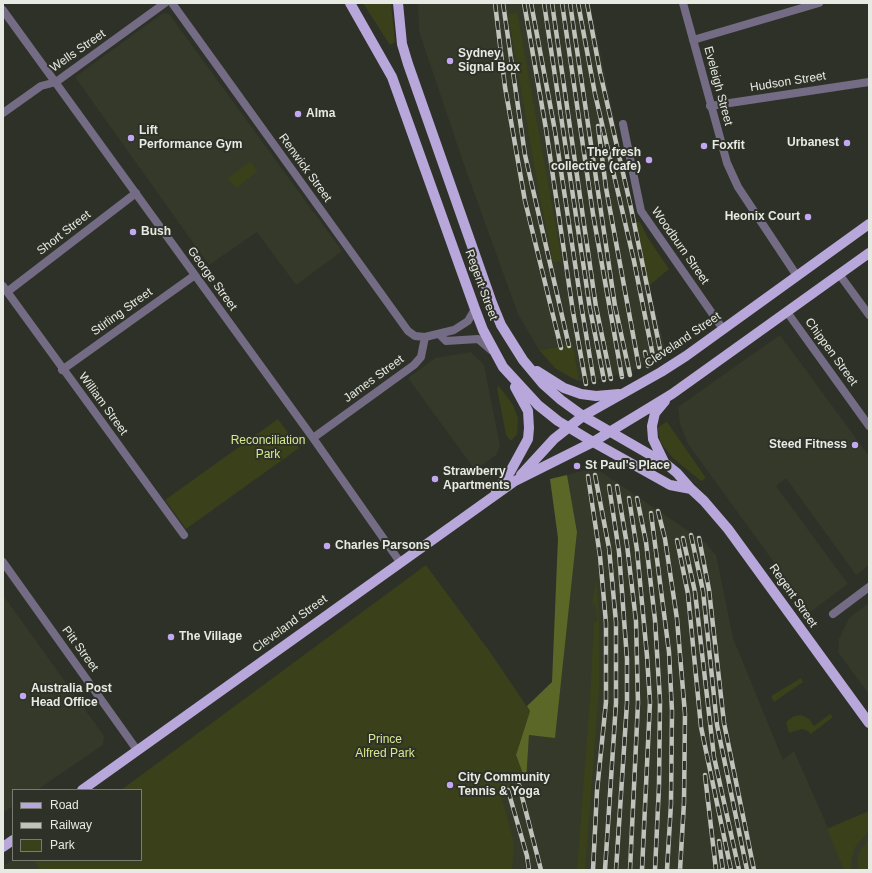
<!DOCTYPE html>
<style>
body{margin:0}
#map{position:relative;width:872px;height:873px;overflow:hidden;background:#2e3127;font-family:Helvetica,sans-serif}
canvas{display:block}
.frame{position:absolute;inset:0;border:4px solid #e7e9e3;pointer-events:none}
.legend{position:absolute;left:12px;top:789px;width:130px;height:72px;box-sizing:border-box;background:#2e3127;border:1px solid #787b72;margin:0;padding:5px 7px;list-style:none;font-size:12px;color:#e7e9e3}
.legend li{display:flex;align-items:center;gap:8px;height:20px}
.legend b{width:20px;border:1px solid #787b72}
</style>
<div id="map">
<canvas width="872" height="873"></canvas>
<div class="frame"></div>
<ul class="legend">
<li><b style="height:5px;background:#b8a7da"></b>Road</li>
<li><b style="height:5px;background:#c0c2bb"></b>Railway</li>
<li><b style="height:11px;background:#39401a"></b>Park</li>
</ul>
</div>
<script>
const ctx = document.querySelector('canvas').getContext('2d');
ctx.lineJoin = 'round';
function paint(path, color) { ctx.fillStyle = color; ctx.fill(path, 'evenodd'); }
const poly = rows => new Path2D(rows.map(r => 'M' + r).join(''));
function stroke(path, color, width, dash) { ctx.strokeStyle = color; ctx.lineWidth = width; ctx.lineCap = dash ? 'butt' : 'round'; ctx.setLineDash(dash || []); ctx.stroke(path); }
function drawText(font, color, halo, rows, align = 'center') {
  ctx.font = font + ' Helvetica,sans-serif'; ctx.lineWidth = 4; ctx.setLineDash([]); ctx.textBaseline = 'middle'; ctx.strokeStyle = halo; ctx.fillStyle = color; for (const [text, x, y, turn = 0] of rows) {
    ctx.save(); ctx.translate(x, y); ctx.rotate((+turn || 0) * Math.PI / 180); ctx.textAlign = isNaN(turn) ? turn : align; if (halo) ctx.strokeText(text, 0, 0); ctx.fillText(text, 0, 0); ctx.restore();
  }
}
paint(poly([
 [418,3,590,3,649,286,666,352,631,372,587,382,579,381,573,344,539,350,518,314,463,162,419,31],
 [163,13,169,14,342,251,296,285,257,232,209,265,75,77],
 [780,335,869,456,869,565,856,575,786,478,776,486,848,584,810,612,688,444,680,424,678,407],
 [471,352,484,365,500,446,496,455,475,470,408,378,435,358],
 [594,467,706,543,716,555,733,638,783,760,794,751,828,828,869,811,869,870,512,870,500,791,526,782,529,735,555,737,577,532,567,475],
 [3,595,104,736,103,745,37,790,13,790,13,806,3,813],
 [869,603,869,694,838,652,839,639,849,618],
 [13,859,13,860,34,860,40,870,3,870,3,866]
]), '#353929');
paint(poly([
 [363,3,391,3,395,42,390,45],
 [517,12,562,261,553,263,538,187,508,14],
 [250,162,258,171,236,188,228,178],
 [636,222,640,222,648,238,669,269,649,286],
 [573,344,579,381,570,377,555,368,539,350],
 [499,386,513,405,518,418,517,434,512,440,510,440,506,435,497,388],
 [278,419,299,448,186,529,165,500],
 [667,422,706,478,701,481,673,458,660,442,658,427],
 [426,565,490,652,530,711,516,755,526,782,500,791,514,844,512,870,40,870,34,860,141,860,141,790,121,790],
 [597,578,599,626,599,689,585,870,577,870,590,698,594,622,597,622,596,606,592,603],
 [801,678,803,682,774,702,771,696],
 [830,714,833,717,811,734,808,731,802,729,789,733,786,722,794,716,801,715,809,719,814,726],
 [869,811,869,831,855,847,851,861,852,870,844,870,827,829],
 [869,839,869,870,859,870,857,862,860,851]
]), '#39401a');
paint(poly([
 [567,475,577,532,555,738,529,735,526,782,516,755,530,711,527,706,552,682,558,538,550,479]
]), '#5a6727');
stroke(poly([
 [172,3,408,331,415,336,425,337,454,330,468,321,475,309],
 [683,3,727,163,738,187,797,276],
 [3,10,313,438,400,562],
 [693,40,819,3],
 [710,106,869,82],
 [3,113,41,86,56,82,165,3],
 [623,124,641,211,723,329],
 [839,274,869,315],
 [3,286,184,535],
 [7,292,136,193],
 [787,312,869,426],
 [439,334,446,341,478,339,491,350],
 [62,370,195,275],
 [313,438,414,365,421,357,425,337],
 [3,562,137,750],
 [833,614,869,587]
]), '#746c85', 8);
stroke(poly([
 [350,3,392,77,475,309,483,330,503,367,538,405,558,421,593,442,670,485,691,489],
 [398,3,402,44,408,64,492,303,501,325,523,360,543,384,561,400,583,416,666,464,677,473,691,489,704,501,728,529,869,723],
 [537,371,564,388,581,394,596,396,619,394],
 [664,462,653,439,652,426,655,413,665,401],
 [521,475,554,439,583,416,661,372,686,356,869,224],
 [496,491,510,472,528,439,529,428,528,411,515,387],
 [82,790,515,481,593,442,672,394,869,253],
 [3,847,13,840]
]), '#b8a7da', 10);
const rail = poly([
 [495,3,505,87,525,201,561,348],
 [503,3,525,155,569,346],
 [524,3,546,129,573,312,586,384],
 [531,3,555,131,582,310,594,382],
 [544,3,590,309,604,380],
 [552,3,596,307,611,379],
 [562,3,593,214,622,377],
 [570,3,615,306,630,375],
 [578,3,595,94,634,261,653,356],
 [587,3,600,72,631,208,661,354],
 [598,126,606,188,639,367],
 [645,352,648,366],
 [595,475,609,548,616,622,616,703,605,870],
 [588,476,600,556,606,623,606,702,597,791,593,870],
 [609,486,619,552,627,659,627,703,616,870],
 [617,486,627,545,636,621,638,703,630,870],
 [629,498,637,550,647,656,650,702,642,870],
 [637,498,646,542,655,620,660,701,659,786,655,870],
 [658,511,665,539,677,619,685,714,684,802,680,870],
 [651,513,669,652,672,711,671,804,667,870],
 [691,535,703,591,717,725,747,870],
 [683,538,695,592,714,757,739,870],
 [699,538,709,590,724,723,754,870],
 [677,540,688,594,701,727,731,870],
 [705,775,716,870],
 [519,785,541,870],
 [508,790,527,856,529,870],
 [719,841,723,870]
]);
stroke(rail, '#c0c2bb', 4.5);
stroke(rail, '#2e3127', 3, [9]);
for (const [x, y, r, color] of [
 [450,61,4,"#c2a8f2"],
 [298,114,4,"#c2a8f2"],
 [131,138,4,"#c2a8f2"],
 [847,143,4,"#c2a8f2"],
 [704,146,4,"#c2a8f2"],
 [649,160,4,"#c2a8f2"],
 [808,217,4,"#c2a8f2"],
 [133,232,4,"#c2a8f2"],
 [855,445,4,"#c2a8f2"],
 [577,466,4,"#c2a8f2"],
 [435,479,4,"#c2a8f2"],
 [327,546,4,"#c2a8f2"],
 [171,637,4,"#c2a8f2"],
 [23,696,4,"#c2a8f2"],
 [450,785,4,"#c2a8f2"]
]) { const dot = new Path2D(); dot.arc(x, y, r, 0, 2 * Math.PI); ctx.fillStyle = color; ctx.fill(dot); stroke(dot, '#2e3127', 1.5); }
drawText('12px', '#e7e9e3', '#2e3127', [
 ["Wells Street",78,51,-35],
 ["Hudson Street",788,82,-9],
 ["Eveleigh Street",718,86,75],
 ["Renwick Street",305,168,54],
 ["Short Street",64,233,-38],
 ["Woodburn Street",680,246,55],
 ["George Street",212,279,54],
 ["Regent Street",481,285,70],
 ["Stirling Street",122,312,-36],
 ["Cleveland Street",683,340,-34],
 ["Chippen Street",831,352,54],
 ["James Street",374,379,-36],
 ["William Street",103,404,54],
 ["Regent Street",793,596,55],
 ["Cleveland Street",290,624,-36],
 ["Pitt Street",80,649,54]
]);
drawText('bold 12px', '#e7e9e3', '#2e3127', [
 ["Sydney",458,54],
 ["Signal Box",458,68],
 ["Alma",306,114],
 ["Lift",139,131],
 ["Performance Gym",139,145],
 ["Urbanest",839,143,"right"],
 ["Foxfit",712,146],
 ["The fresh",641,153,"right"],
 ["collective (cafe)",641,167,"right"],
 ["Heonix Court",800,217,"right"],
 ["Bush",141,232],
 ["Steed Fitness",847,445,"right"],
 ["St Paul's Place",585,466],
 ["Strawberry",443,472],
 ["Apartments",443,486],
 ["Charles Parsons",335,546],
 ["The Village",179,637],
 ["Australia Post",31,689],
 ["Head Office",31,703],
 ["City Community",458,778],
 ["Tennis & Yoga",458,792]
], 'left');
drawText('12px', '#d5e98d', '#2e3127', [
 ["Reconciliation",268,441],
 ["Park",268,455],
 ["Prince",385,740],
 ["Alfred Park",385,754]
]);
</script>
